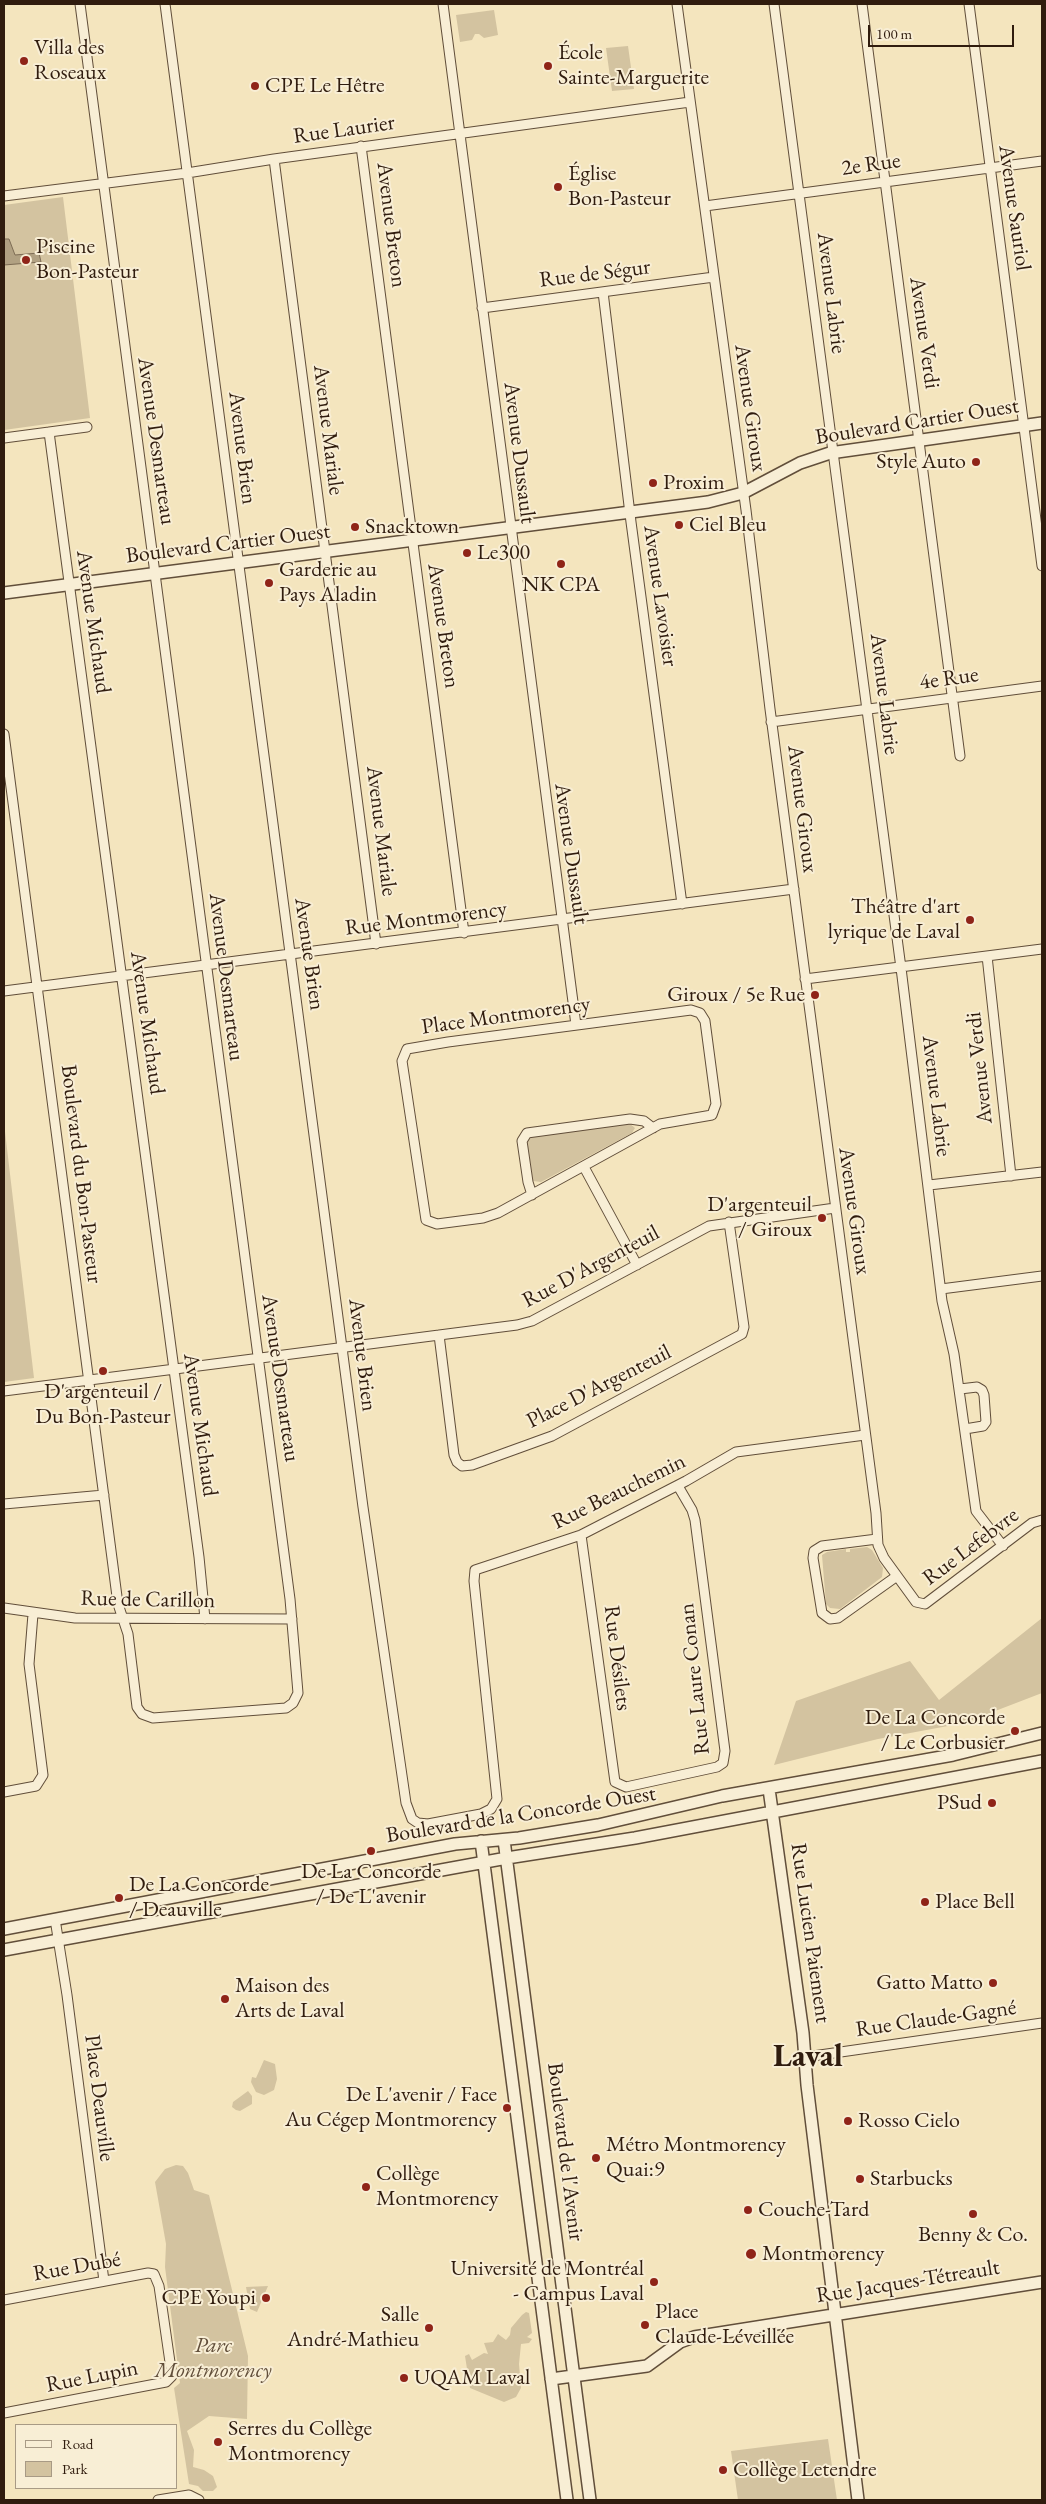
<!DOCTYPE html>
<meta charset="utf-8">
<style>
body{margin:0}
#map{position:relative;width:1046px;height:2504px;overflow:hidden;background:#f4e5be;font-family:"EB Garamond",serif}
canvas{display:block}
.frame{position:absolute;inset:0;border:5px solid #301c0e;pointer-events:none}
.legend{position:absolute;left:15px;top:2424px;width:162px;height:65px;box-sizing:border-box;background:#f8eed5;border:1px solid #a89a85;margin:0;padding:6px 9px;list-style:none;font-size:15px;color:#301c0e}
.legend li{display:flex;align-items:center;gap:10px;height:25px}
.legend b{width:25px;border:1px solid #a89a85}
.scale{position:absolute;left:868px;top:25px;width:146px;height:22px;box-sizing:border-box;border:2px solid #301c0e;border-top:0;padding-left:6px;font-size:15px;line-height:18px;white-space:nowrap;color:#301c0e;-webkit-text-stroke:4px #f8eed5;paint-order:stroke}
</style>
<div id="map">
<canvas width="1046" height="2504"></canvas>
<div class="frame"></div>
<ul class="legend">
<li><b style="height:6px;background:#f8eed5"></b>Road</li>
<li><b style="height:14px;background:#d3c3a0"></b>Park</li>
</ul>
<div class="scale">100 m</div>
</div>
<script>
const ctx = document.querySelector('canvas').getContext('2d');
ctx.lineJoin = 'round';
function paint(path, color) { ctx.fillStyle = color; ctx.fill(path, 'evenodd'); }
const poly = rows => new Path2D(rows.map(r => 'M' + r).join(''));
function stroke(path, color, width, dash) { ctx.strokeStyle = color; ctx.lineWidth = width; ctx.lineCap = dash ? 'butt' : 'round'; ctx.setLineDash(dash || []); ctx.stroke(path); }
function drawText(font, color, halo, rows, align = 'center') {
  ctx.font = font + ' "EB Garamond",serif'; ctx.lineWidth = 4; ctx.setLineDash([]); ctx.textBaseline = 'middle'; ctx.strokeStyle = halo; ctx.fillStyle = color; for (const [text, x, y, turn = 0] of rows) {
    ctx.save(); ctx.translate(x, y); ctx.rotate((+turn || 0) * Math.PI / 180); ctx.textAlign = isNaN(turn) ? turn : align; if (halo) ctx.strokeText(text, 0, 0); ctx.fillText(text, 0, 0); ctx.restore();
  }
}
paint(poly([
 [494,10,498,35,484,38,479,34,475,34,472,40,460,42,456,15],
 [628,46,634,89,612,91,606,48],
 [63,197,90,418,4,430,4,205],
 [4,1123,34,1378,4,1382],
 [629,1123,635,1128,632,1133,541,1182,533,1181,527,1142,531,1136],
 [867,1547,872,1550,883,1568,882,1577,840,1609,830,1608,826,1604,822,1555,827,1552,846,1549,846,1552,850,1552,850,1549],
 [1042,1618,1042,1693,964,1723,878,1739,774,1765,796,1701,910,1661,939,1700],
 [264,2060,275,2064,277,2079,274,2090,264,2095,256,2092,251,2082,252,2077,256,2078],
 [248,2091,252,2096,252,2104,240,2111,236,2110,232,2107,233,2102],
 [176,2165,183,2166,188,2173,194,2190,209,2195,248,2356,247,2419,209,2416,187,2431,194,2450,193,2467,204,2470,213,2476,217,2487,213,2491,203,2491,198,2486,189,2484,174,2388,180,2383,165,2267,166,2244,155,2182,165,2169],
 [268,2286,257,2312,250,2309,246,2287],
 [526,2312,529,2313,532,2333,527,2337,532,2339,529,2343,521,2344,519,2364,521,2388,516,2397,504,2402,470,2388,465,2356,469,2354,472,2360,484,2353,488,2354,484,2343,493,2342,498,2334,506,2340,510,2335,511,2328,522,2315],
 [828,2439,837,2500,738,2500,731,2451]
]), '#d3c3a0');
const water = poly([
 [4,239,9,239,15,255,39,253,41,262,4,265,4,239]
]);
paint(water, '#b1a182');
stroke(water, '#7d6c54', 1);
const minor = poly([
 [165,4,363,1507,406,1803,412,1819,418,1823,428,1824,481,1814,491,1809,497,1799,474,1581,475,1570,581,1535,686,1481,736,1452,865,1435],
 [443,4,576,1025],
 [677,4,746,510,770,709,876,1513,878,1545,884,1558,916,1602,925,1604,1032,1523,1042,1520],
 [774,4,901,968,942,1301,954,1354,976,1511,1003,1546],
 [862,4,960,756],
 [969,4,1042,566],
 [361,146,464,933],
 [274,159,376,944],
 [4,196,187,173,274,159,690,102],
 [705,206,1042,161],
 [603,292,631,522,682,904],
 [482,308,714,277],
 [49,432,199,1557,205,1619],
 [4,438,87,427],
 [771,722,1042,686],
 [4,734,118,1604,128,1634,137,1707,142,1714,153,1718,286,1708,293,1703,298,1693,290,1599,80,4],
 [987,956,1011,1176],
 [805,979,1042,949],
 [4,991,794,889],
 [691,1010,700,1013,705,1021,716,1104,712,1115,660,1124,498,1213,483,1218,437,1224,426,1220,402,1061,407,1049,448,1042,691,1010],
 [584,1167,637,1265],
 [929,1185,1042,1172],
 [532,1195,528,1182,522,1141,527,1133,630,1119,644,1121,653,1128],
 [941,1289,1042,1276],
 [439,1335,454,1455,457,1462,462,1466,472,1465,552,1436,742,1334,744,1327,729,1222],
 [960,1389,977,1387,982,1390,984,1395,986,1422,983,1426,965,1429],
 [4,1391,517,1325,532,1321,709,1226,835,1208],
 [4,1504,104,1495],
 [581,1535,615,1782,626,1787,717,1767,723,1763,725,1751,695,1520,692,1510,678,1486],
 [877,1539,822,1546,814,1551,813,1558,822,1613,830,1619,838,1618,897,1576],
 [4,1608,75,1618,292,1619],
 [4,1792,36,1786,43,1775,29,1664,33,1614],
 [55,1919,67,1995,104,2281],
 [806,2057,1042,2023],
 [4,2300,148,2273,154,2274,159,2286,172,2376,166,2382,4,2413],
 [158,2500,189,2495,199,2500]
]);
const tertiary = poly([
 [4,593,708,502,743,493,800,463,830,453,1042,423],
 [769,1789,803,2033,807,2085,858,2500],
 [504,1840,590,2500],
 [481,1841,567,2500],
 [4,1929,455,1844,519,1838,598,1825,722,1796,953,1755,1042,1733],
 [4,1950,507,1858,635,1838,1042,1761],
 [551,2379,647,2366,680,2342,694,2337,1042,2282]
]);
stroke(minor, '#614e3a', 11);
stroke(tertiary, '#614e3a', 14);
stroke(minor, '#f8eed5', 9);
stroke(tertiary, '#f8eed5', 11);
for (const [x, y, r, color] of [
 [24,61,5,"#8f2418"],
 [548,66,5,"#8f2418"],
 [255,86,5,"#8f2418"],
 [558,187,5,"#8f2418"],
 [26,260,5,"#8f2418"],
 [976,462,5,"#8f2418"],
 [653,483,5,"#8f2418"],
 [679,525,5,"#8f2418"],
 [355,527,5,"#8f2418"],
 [467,553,5,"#8f2418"],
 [561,564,5,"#8f2418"],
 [269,583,5,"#8f2418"],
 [970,920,5,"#8f2418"],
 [815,995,5,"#8f2418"],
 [822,1218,5,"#8f2418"],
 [103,1371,5,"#8f2418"],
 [1015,1731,5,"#8f2418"],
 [992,1803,5,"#8f2418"],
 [371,1851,5,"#8f2418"],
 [119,1898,5,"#8f2418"],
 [925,1902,5,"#8f2418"],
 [993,1983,5,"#8f2418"],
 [225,1999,5,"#8f2418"],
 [507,2108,5,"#8f2418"],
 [848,2121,5,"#8f2418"],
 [596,2158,5,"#8f2418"],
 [860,2179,5,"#8f2418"],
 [366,2187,5,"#8f2418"],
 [748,2210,5,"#8f2418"],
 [973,2214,5,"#8f2418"],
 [751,2254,6,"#8f2418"],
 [654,2282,5,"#8f2418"],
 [266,2298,5,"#8f2418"],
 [645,2325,5,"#8f2418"],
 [429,2328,5,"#8f2418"],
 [404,2378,5,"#8f2418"],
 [218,2442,5,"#8f2418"],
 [723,2470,5,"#8f2418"]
]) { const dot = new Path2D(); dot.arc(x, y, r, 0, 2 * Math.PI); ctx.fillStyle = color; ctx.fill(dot); stroke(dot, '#f8eed5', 2); }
drawText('22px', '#301c0e', '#f8eed5', [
 ["Villa des",34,48],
 ["Roseaux",34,73],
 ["École",558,53],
 ["Sainte-Marguerite",558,78],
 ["CPE Le Hêtre",265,86],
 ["Église",568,174],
 ["Bon-Pasteur",568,199],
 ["Piscine",36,247],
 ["Bon-Pasteur",36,272],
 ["Style Auto",966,462,"right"],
 ["Proxim",663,483],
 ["Ciel Bleu",689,525],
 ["Snacktown",365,527],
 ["Le300",477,553],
 ["Garderie au",279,570],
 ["Pays Aladin",279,595],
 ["NK CPA",561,585,"center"],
 ["Théâtre d'art",960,907,"right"],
 ["lyrique de Laval",960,932,"right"],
 ["Giroux / 5e Rue",805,995,"right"],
 ["D'argenteuil",812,1205,"right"],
 ["/ Giroux",812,1230,"right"],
 ["D'argenteuil /",103,1392,"center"],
 ["Du Bon-Pasteur",103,1417,"center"],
 ["De La Concorde",1005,1718,"right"],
 ["/ Le Corbusier",1005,1743,"right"],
 ["PSud",982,1803,"right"],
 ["De La Concorde",371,1872,"center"],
 ["/ De L'avenir",371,1897,"center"],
 ["De La Concorde",129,1885],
 ["/ Deauville",129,1910],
 ["Place Bell",935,1902],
 ["Gatto Matto",983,1983,"right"],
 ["Maison des",235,1986],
 ["Arts de Laval",235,2011],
 ["De L'avenir / Face",497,2095,"right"],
 ["Au Cégep Montmorency",497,2120,"right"],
 ["Rosso Cielo",858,2121],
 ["Métro Montmorency",606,2145],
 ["Quai:9",606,2170],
 ["Collège",376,2174],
 ["Montmorency",376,2199],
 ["Starbucks",870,2179],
 ["Couche-Tard",758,2210],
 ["Benny & Co.",973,2235,"center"],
 ["Montmorency",762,2254],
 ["Université de Montréal",644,2269,"right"],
 ["- Campus Laval",644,2294,"right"],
 ["CPE Youpi",256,2298,"right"],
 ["Place",655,2312],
 ["Claude-Léveillée",655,2337],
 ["Salle",419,2315,"right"],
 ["André-Mathieu",419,2340,"right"],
 ["UQAM Laval",414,2378],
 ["Serres du Collège",228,2429],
 ["Montmorency",228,2454],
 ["Collège Letendre",733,2470]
], 'left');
drawText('22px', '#301c0e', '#f8eed5', [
 ["Rue Laurier",344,130,-8],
 ["2e Rue",871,165,-8],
 ["Avenue Sauriol",1014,208,82],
 ["Avenue Breton",391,225,83],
 ["Rue de Ségur",595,274,-7],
 ["Avenue Labrie",831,293,83],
 ["Avenue Verdi",924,333,82],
 ["Avenue Giroux",750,408,82],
 ["Boulevard Cartier Ouest",917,422,-9],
 ["Avenue Mariale",328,430,83],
 ["Avenue Desmarteau",156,441,82],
 ["Avenue Brien",242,448,83],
 ["Avenue Dussault",519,453,83],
 ["Boulevard Cartier Ouest",228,544,-7],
 ["Avenue Lavoisier",660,596,82],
 ["Avenue Michaud",93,622,82],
 ["Avenue Breton",443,626,82],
 ["4e Rue",949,679,-8],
 ["Avenue Labrie",884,694,83],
 ["Avenue Giroux",802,809,83],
 ["Avenue Mariale",381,831,83],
 ["Avenue Dussault",571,854,82],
 ["Rue Montmorency",426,919,-7],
 ["Avenue Brien",309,954,82],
 ["Avenue Desmarteau",226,977,83],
 ["Place Montmorency",506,1016,-8],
 ["Avenue Michaud",147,1023,82],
 ["Avenue Verdi",980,1068,-96],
 ["Avenue Labrie",936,1096,83],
 ["Boulevard du Bon-Pasteur",81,1174,83],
 ["Avenue Giroux",854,1211,82],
 ["Rue D'Argenteuil",591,1267,-28],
 ["Avenue Brien",362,1355,83],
 ["Avenue Desmarteau",280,1378,82],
 ["Place D'Argenteuil",599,1387,-27],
 ["Avenue Michaud",200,1425,82],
 ["Rue Beauchemin",619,1492,-26],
 ["Rue Lefebvre",971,1547,-37],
 ["Rue de Carillon",148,1600,1],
 ["Rue Désilets",617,1658,83],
 ["Rue Laure Conan",695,1679,-96],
 ["Boulevard de la Concorde Ouest",521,1815,-9],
 ["Rue Lucien Paiement",810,1933,82],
 ["Rue Claude-Gagné",936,2019,-8],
 ["Place Deauville",99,2098,83],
 ["Boulevard de l'Avenir",565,2152,83],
 ["Rue Dubé",77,2267,-10],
 ["Rue Jacques-Tétreault",908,2282,-9],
 ["Rue Lupin",92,2377,-11]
]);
drawText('italic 22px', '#614e3a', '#f8eed5', [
 ["Parc",213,2346],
 ["Montmorency",213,2371]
]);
drawText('bold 32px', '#301c0e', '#f8eed5', [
 ["Laval",808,2057]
]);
</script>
